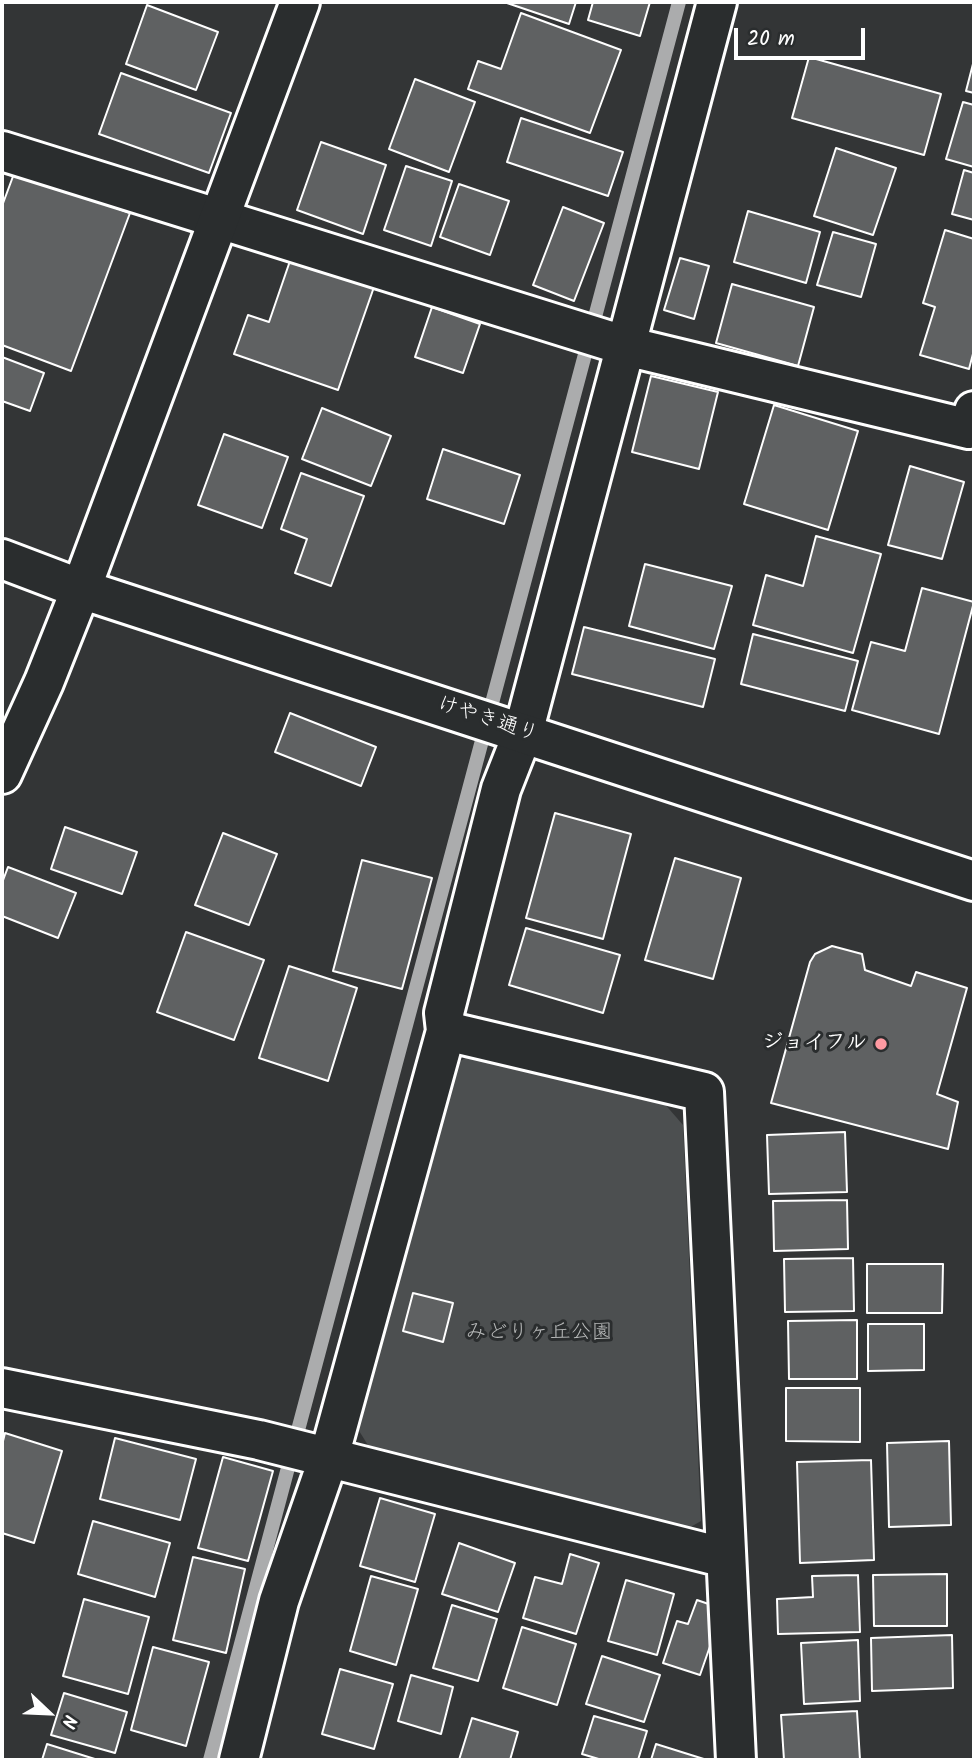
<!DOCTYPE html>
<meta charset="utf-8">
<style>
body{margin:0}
#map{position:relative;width:976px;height:1762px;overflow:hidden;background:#333536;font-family:Kalam,sans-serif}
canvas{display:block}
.frame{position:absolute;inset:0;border:4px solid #fff;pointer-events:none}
.north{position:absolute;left:14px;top:1678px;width:70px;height:70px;-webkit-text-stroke:5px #2a2d2e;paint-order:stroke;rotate:113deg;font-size:19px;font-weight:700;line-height:28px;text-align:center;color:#fff}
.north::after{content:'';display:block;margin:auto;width:24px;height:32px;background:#fff;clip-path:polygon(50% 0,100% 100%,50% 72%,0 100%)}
.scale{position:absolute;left:734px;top:28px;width:131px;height:32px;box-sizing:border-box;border:4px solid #fff;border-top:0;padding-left:9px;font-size:21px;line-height:24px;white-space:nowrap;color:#fff;-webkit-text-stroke:5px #2a2d2e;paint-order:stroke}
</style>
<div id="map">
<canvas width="976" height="1762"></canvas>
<div class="frame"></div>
<div class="north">N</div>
<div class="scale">20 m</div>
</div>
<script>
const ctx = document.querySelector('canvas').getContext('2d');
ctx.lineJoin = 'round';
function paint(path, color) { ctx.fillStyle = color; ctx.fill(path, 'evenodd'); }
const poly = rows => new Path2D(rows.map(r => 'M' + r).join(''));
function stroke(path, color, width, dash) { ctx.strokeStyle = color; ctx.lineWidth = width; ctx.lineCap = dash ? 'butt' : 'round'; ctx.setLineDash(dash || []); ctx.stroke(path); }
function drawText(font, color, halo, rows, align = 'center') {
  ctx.font = font + ' Kalam,"Klee One",sans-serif'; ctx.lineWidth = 6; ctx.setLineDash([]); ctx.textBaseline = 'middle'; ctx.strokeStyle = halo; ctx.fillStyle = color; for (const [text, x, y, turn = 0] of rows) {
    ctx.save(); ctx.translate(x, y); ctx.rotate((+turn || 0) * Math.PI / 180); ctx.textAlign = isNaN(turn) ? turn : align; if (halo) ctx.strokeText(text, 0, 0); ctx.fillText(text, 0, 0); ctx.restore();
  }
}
paint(poly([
 [474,1053,663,1102,683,1125,701,1521,682,1532,371,1450,356,1426,455,1064]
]), '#4c4f50');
stroke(poly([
 [210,1760,679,2]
]), '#abacad', 14);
const building = poly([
 [504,2,576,2,569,24,504,2],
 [593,2,650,2,640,36,588,20,593,2],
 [147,5,218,32,196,90,126,64,147,5],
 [521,13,621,50,590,133,468,89,478,61,501,69,521,13],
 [809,57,941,94,924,155,792,118,809,57],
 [974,60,974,93,966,91,974,60],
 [121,73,231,113,209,173,99,134,121,73],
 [415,79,475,102,449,172,389,149,415,79],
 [963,102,974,105,974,167,946,159,963,102],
 [521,118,623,152,608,196,507,162,521,118],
 [321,142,386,165,363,234,297,210,321,142],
 [836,148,896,168,873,235,814,216,836,148],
 [406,166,452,181,431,246,384,230,406,166],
 [964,170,974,173,974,220,952,214,964,170],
 [15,171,130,213,71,371,2,345,2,206,15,171],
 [459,184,509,201,490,255,440,237,459,184],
 [563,207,604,223,574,301,533,285,563,207],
 [748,211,820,232,806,283,734,262,748,211],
 [945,230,974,239,974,350,969,369,920,355,935,307,923,303,945,230],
 [833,232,876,244,861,297,817,285,833,232],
 [291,258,374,287,338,390,234,354,248,315,269,322,291,258],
 [680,258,709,266,694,319,664,310,680,258],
 [732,284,814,307,798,366,716,343,732,284],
 [432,307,480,324,463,373,415,357,432,307],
 [2,357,44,373,30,411,2,401,2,357],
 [651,376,718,392,699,469,632,452,651,376],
 [774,405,858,431,828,530,744,504,774,405],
 [322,408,391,436,371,486,302,459,322,408],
 [224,434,288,457,262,528,198,505,224,434],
 [443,449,520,475,504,524,427,499,443,449],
 [910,466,964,482,942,559,888,545,910,466],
 [301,473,364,496,331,586,295,573,307,539,281,529,301,473],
 [816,536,881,554,853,653,753,625,766,575,803,586,816,536],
 [645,564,732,586,714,649,629,626,645,564],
 [922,588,974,602,939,734,852,710,871,642,905,651,922,588],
 [584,627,715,659,703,707,572,674,584,627],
 [753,634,858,661,845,711,741,684,753,634],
 [290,713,376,747,361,786,275,752,290,713],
 [555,813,631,834,603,939,526,918,555,813],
 [65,827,137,852,122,894,51,869,65,827],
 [223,833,277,854,249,925,195,905,223,833],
 [675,858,741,878,713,979,645,960,675,858],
 [362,860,432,878,402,989,333,971,362,860],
 [8,867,76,893,58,938,2,916,2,883,8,867],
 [526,928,620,955,603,1013,509,985,526,928],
 [186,932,264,960,234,1040,157,1012,186,932],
 [832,946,862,954,865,970,911,986,916,972,967,988,937,1094,958,1102,948,1149,771,1103,810,962,815,954,832,946],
 [289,966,357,988,328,1081,259,1058,289,966],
 [845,1132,847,1192,769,1194,767,1135,845,1132],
 [847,1200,848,1249,774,1251,773,1201,847,1200],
 [853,1258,854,1311,785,1312,784,1259,853,1258],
 [867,1264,943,1264,942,1313,867,1313,867,1264],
 [413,1293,453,1303,443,1342,403,1331,413,1293],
 [857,1320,857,1379,789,1379,788,1321,857,1320],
 [868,1324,924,1324,924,1370,868,1371,868,1324],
 [786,1388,860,1388,860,1442,786,1441,786,1388],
 [5,1433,62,1451,34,1543,2,1533,2,1445,5,1433],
 [115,1438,196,1459,180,1520,100,1499,115,1438],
 [949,1441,951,1525,889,1527,887,1443,949,1441],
 [223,1457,273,1471,248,1561,198,1548,223,1457],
 [871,1460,874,1560,800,1563,797,1462,871,1460],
 [380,1498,435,1514,415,1582,360,1566,380,1498],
 [93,1521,170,1543,155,1597,78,1574,93,1521],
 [459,1543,515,1563,498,1612,442,1594,459,1543],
 [570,1554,599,1563,576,1634,523,1618,535,1577,562,1584,570,1554],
 [193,1557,245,1569,226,1653,173,1640,193,1557],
 [947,1574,947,1626,874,1626,873,1575,947,1574],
 [858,1575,860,1632,778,1634,777,1599,813,1597,812,1576,858,1575],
 [371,1576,418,1589,396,1665,350,1651,371,1576],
 [626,1580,674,1594,657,1655,608,1641,626,1580],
 [84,1599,149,1617,128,1694,63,1676,84,1599],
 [697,1600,723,1609,700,1675,663,1663,677,1621,688,1624,697,1600],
 [452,1605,497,1619,478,1681,433,1668,452,1605],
 [522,1627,576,1644,557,1705,503,1688,522,1627],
 [952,1635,953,1688,872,1691,871,1638,952,1635],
 [858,1640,860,1701,804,1704,801,1643,858,1640],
 [153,1647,209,1662,186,1746,131,1730,153,1647],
 [602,1656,660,1675,644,1722,586,1704,602,1656],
 [340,1669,393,1684,374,1749,322,1734,340,1669],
 [411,1675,453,1687,441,1734,398,1721,411,1675],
 [64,1693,127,1712,115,1753,51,1735,64,1693],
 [857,1711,860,1760,784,1760,781,1715,857,1711],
 [594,1716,647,1731,638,1760,602,1760,582,1754,594,1716],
 [472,1718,518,1732,510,1760,459,1760,472,1718],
 [47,1744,98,1760,42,1760,47,1744],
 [656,1744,707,1760,651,1760,656,1744]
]);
paint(building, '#5f6162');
stroke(building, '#fff', 2);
const street = poly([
 [2,151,626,346,969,429,974,411],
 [446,1031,704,1092,736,1760],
 [2,1388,259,1440,726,1558],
 [239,1760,279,1601,329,1457,446,1031,444,1013,501,789,523,733,717,2]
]);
const secondary = poly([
 [2,559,81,589,974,881],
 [2,774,44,682,81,589,300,2]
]);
stroke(street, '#fff', 44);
stroke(secondary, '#fff', 44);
stroke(street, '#2a2d2e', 38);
stroke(secondary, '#2a2d2e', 38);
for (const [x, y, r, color] of [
 [881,1044,7,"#ff9aa2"]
]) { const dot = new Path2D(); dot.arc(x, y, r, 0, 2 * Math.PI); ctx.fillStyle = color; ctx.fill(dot); stroke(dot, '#2a2d2e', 2.5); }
drawText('21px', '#fff', '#2a2d2e', [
 ["けやき通り",487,721,18]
]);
drawText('bold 21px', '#fff', '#2a2d2e', [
 ["ジョイフル",867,1044]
], 'right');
drawText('21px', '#b7b9b9', '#2a2d2e', [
 ["みどりヶ丘公園",539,1334]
]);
</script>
